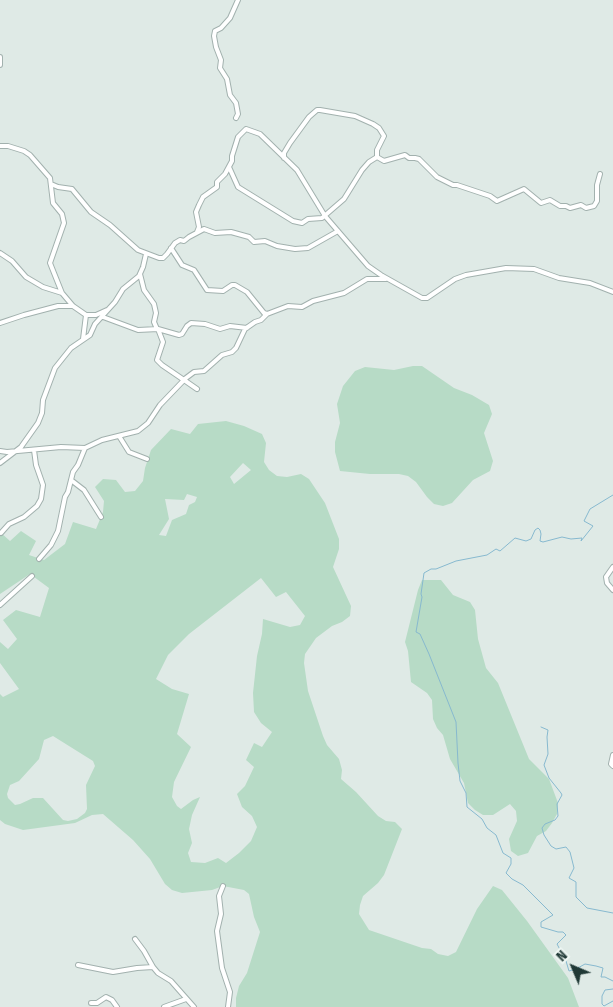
<!DOCTYPE html>
<style>
body{margin:0}
#map{position:relative;width:613px;height:1007px;overflow:hidden;background:#dfeae6;font-family:"Fira Sans Condensed",sans-serif}
canvas{display:block}
.north{position:absolute;left:548px;top:942px;width:50px;height:50px;-webkit-text-stroke:4px #eff7f4;paint-order:stroke;rotate:315deg;font-size:14px;font-weight:700;line-height:20px;text-align:center;color:#203936}
.north::after{content:'';display:block;margin:auto;width:18px;height:22px;background:#203936;clip-path:polygon(50% 0,100% 100%,50% 72%,0 100%)}
</style>
<div id="map">
<canvas width="613" height="1007"></canvas>
<div class="north">N</div>
</div>
<script>
const ctx = document.querySelector('canvas').getContext('2d');
ctx.lineJoin = 'round';
function paint(path, color) { ctx.fillStyle = color; ctx.fill(path, 'evenodd'); }
const poly = rows => new Path2D(rows.map(r => 'M' + r).join(''));
function stroke(path, color, width, dash) { ctx.strokeStyle = color; ctx.lineWidth = width; ctx.lineCap = dash ? 'butt' : 'round'; ctx.setLineDash(dash || []); ctx.stroke(path); }
paint(poly([
 [413,366,422,366,454,388,472,395,489,405,492,414,484,433,493,461,490,471,473,480,452,503,443,506,434,504,427,497,416,482,408,476,399,474,370,474,340,471,335,452,335,442,340,423,337,404,343,386,355,371,365,367,394,370],
 [226,421,244,426,262,434,266,443,264,462,269,470,277,476,287,477,301,474,309,479,325,503,339,539,339,549,333,567,351,606,350,616,342,622,332,626,316,638,305,654,304,663,308,691,323,736,327,745,339,759,342,770,341,779,356,792,378,816,386,821,395,822,402,829,384,875,378,883,363,896,360,905,359,914,369,930,422,948,431,949,438,954,448,956,456,952,477,909,493,886,502,890,527,921,568,978,579,1007,236,1007,236,998,239,986,247,973,260,932,254,917,249,894,244,890,223,886,212,890,182,893,172,890,165,884,150,859,133,840,103,814,92,815,75,823,23,830,5,824,0,820,0,694,3,697,19,689,0,663,0,642,8,649,17,639,3,620,16,610,40,617,49,588,30,574,0,594,0,532,10,541,21,531,36,541,29,555,44,560,65,544,73,522,96,529,103,512,104,501,95,487,103,479,116,480,125,492,135,491,143,481,145,468,151,450,171,429,190,434,198,424],
 [243,463,251,470,234,484,230,477],
 [187,494,197,497,195,502,189,505,186,514,172,520,166,536,159,535,169,519,165,499,184,500],
 [261,578,276,597,286,592,305,616,300,625,290,627,263,619,262,634,257,656,253,693,254,712,261,723,272,732,262,747,254,743,246,760,254,767,245,786,237,794,242,807,252,816,257,827,251,841,239,853,226,863,218,858,205,863,191,862,188,853,192,843,189,829,192,815,200,797,193,800,181,809,177,806,172,797,174,782,191,747,177,734,189,694,172,689,156,679,168,655,189,634],
 [53,736,93,761,95,766,86,785,87,809,85,813,77,819,68,821,63,820,43,798,33,798,20,804,15,805,8,798,7,794,10,785,19,781,39,759,44,740],
 [422,580,441,580,453,595,470,602,475,610,478,639,486,668,498,683,529,759,549,779,558,803,557,814,552,823,546,831,537,836,528,853,518,856,511,851,509,839,517,821,516,811,510,804,493,815,483,815,475,810,468,803,464,783,450,759,443,735,437,728,433,719,432,700,427,693,411,682,408,651,405,642,418,590]
]), '#b7dbc6');
stroke(poly([
 [613,495,590,509,584,521,593,526,581,541,582,538,571,539,562,537,543,542,540,541,541,534,540,530,538,528,535,530,531,539,526,541,515,538,500,551,496,549,487,555,456,561,436,569,431,569,424,573,421,594,422,597,416,632,420,634,429,654,456,722,458,763,460,781,466,793,467,807,482,819,487,828,496,835,503,853,511,858,511,864,506,873,512,879,523,885,553,915,541,922,541,927,558,932,563,932,566,935,557,944,566,961,569,971,576,969,585,964,596,966,603,968,601,977,605,977,613,981],
 [541,727,548,730,547,737,548,754,544,765,549,778,561,793,562,795,557,804,558,816,555,820,545,824,542,828,544,835,551,846,556,849,566,847,570,852,574,868,569,878,576,882,576,897,587,908,613,913],
 [613,989,605,990,602,996,602,1004,604,1006,613,1001]
]), '#87b9cf', 1);
const street = poly([
 [0,57,0,65],
 [236,118,238,114,236,103,230,95,227,79,220,68,221,60,216,47,214,36,215,31,221,28,230,18,238,0],
 [0,146,8,146,24,151,30,155,50,178,53,203,62,214,64,223,50,263,62,293,73,306,86,315,96,315,107,310],
 [284,158,284,153,290,143,309,117,317,110,320,110,355,116,373,124,379,128,384,136,377,150,377,157],
 [229,167,238,187,293,221,302,223,308,219,322,218,344,199,362,170,369,162,377,157,384,161,405,155,409,158,415,158,419,159,437,177,453,185,457,185,490,196,497,201,524,189,541,203,550,200,560,206,566,206,570,208,581,205,586,208,594,206,597,201,597,185,600,174],
 [51,184,58,187,72,189,91,212,110,225,138,250,159,258,163,258,167,254,175,243,180,240,184,241,189,237,204,229,215,233,231,232,249,237,254,242,265,241,277,246,295,249,308,248,338,231],
 [197,232,199,227,196,212,199,205,203,197,217,187,217,182,225,174,232,161,232,156,238,137,246,129,260,134,297,170,325,216,368,266,381,275,422,298,427,298,455,279,466,275,506,268,534,269,559,278,590,283,613,292],
 [171,248,182,265,194,270,207,290,223,291,232,285,235,285,247,292,264,313,267,314,288,306,302,307,313,301,344,293,367,279,386,279],
 [0,253,12,261,26,277,43,287,62,293],
 [140,274,144,290,154,304,156,313,154,322,157,329],
 [103,317,138,330,158,329,179,335,182,334,187,326,191,323,205,324,220,329,230,326,247,328],
 [0,323,24,315,58,306,73,306],
 [83,339,86,315],
 [197,389,184,380,186,378,194,372,204,371,222,355,232,352,236,348,245,329,255,322,261,320,267,314],
 [119,436,129,452,147,459],
 [0,451,7,452,61,447,85,448,102,440,138,431,148,423,160,405,184,380,162,365,157,360,163,342,158,329],
 [0,463,21,447,38,423,42,413,43,400,55,368,71,348,90,335,95,324,115,302,123,289,139,276,143,267,146,254],
 [71,480,84,490,101,517],
 [1,533,9,524,24,517,37,506,41,499,43,485,36,465,34,450],
 [39,559,51,545,58,531,65,497,68,492,73,472,78,465,85,448],
 [613,567,606,577,607,583,613,590],
 [0,605,32,576],
 [613,755,611,764,613,766],
 [223,886,219,896,221,914,217,931,222,968,230,992,228,1007],
 [135,939,144,951,153,967,158,973,171,981,194,1007],
 [78,965,113,972,137,968,153,967],
 [91,1003,97,1003,106,997,112,1000,117,1007],
 [164,1007,186,999]
]);
stroke(street, '#a2b1ae', 6);
stroke(street, '#fff', 4);
</script>
